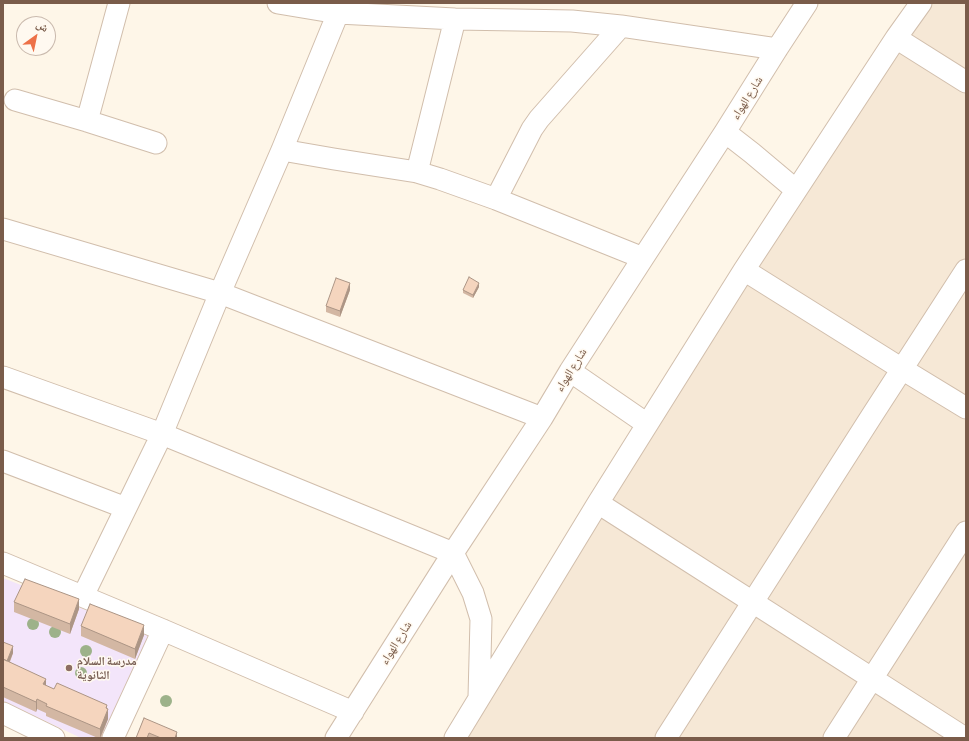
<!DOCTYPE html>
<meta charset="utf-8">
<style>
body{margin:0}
#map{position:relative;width:969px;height:741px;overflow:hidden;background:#fef6e8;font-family:"Alegreya Sans","Noto Naskh Arabic",sans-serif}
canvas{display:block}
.frame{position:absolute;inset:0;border:4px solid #7a5c4a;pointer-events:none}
.north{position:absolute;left:16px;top:16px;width:40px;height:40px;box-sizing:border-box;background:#fff9f0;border:1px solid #cabaae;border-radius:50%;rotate:33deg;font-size:11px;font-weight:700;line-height:16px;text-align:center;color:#7a5c4a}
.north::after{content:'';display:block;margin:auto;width:14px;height:18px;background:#ed7148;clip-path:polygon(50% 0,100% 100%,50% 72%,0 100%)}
</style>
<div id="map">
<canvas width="969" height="741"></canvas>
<div class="frame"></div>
<div class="north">ش</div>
</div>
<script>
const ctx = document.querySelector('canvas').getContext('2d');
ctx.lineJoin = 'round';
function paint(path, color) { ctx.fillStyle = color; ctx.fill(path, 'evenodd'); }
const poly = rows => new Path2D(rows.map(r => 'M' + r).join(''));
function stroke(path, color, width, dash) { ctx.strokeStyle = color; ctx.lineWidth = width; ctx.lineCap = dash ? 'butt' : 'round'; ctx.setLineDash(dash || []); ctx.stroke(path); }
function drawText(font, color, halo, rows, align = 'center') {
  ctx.font = font + ' "Alegreya Sans","Noto Naskh Arabic",sans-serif'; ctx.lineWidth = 3; ctx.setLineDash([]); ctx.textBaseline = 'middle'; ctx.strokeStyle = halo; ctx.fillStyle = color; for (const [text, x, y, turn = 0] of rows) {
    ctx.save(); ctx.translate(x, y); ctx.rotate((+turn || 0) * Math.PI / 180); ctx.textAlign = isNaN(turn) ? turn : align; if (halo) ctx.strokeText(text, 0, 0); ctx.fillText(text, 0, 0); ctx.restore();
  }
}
paint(poly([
 [921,3,966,3,966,738,455,738]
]), '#f6e8d6');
paint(poly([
 [3,578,150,635,101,738,81,738,3,701]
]), '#f3e5fa');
const minor = poly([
 [278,3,338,13,455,19,517,20,572,21,621,26,777,49],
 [896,38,966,82],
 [15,100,87,121,156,143],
 [87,121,119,3],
 [725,132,752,153,796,190],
 [282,150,334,159,417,172,440,179,496,199,643,258],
 [417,172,455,19],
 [496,199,532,129,539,119,621,26],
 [3,229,220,293,542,418],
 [744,270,902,369,966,408],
 [570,371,647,424],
 [3,377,162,434,453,553,473,593,481,619,479,697],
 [3,461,126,508],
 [598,503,965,738],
 [3,563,163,630,353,712],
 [83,596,162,434,220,293,282,150,338,13],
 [3,713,54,738],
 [113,738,163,630],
 [336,738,453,553,542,418,570,371,643,258,725,132,777,49,807,3],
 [455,738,598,503,744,270,896,38,921,3],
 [666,738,871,417,966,270],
 [834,738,966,532]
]);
stroke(minor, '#d1beac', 23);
stroke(minor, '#fff', 21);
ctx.fillStyle = '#9db28a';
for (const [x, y] of [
 [33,624],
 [55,632],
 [86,651],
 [81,673],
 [166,701]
]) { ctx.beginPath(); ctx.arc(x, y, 6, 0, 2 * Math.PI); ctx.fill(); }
paint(poly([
 [479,287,473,298,463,293,463,290],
 [350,290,340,317,326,312,326,306],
 [14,602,79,609,70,634,14,612],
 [81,626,144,635,135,659,81,636],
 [3,642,13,653,10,662,46,686,107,709,108,719,101,738,98,738,46,716,46,713,37,709,36,712,3,697],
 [144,718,177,738,136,738]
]), '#d3b7a3');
paint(poly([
 [350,283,350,290,340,317,340,311],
 [479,283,479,287,473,298,473,295],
 [79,599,79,609,70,634,70,624],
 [144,625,144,635,135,659,135,649],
 [13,646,13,653,7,668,7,661],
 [46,679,46,689,43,684],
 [37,699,37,709,36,712,36,702],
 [107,705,107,712,108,709,108,719,100,738,100,729,106,708],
 [177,732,177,738,175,738]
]), '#ac9585');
const building = poly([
 [469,277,479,283,473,295,463,290,469,277],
 [336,278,350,283,340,311,326,306,336,278],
 [25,579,79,599,70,624,14,602,25,579],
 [90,604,144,625,135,649,81,626,90,604],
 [3,642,13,646,7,661,3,659,3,642],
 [3,659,46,679,43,684,54,689,57,683,107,705,106,708,108,709,100,729,46,706,47,704,37,699,36,702,3,687,3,659],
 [144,718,177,732,175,738,161,738,149,733,147,738,136,738,144,718]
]);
paint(building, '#f5d5be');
stroke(building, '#ac9585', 1);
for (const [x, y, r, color] of [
 [69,668,4,"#8d6e63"]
]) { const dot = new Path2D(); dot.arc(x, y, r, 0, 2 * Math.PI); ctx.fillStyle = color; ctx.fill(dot); stroke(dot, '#fff9f0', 1.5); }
drawText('12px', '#7a5c4a', '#fff9f0', [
 ["شارع الهواء",747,98,-58],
 ["شارع الهواء",571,370,-58],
 ["شارع الهواء",396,643,-58]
]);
drawText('bold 12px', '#785e54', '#fff9f0', [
 ["مدرسة السلام",77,661],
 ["الثانوية",77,675]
], 'left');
</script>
